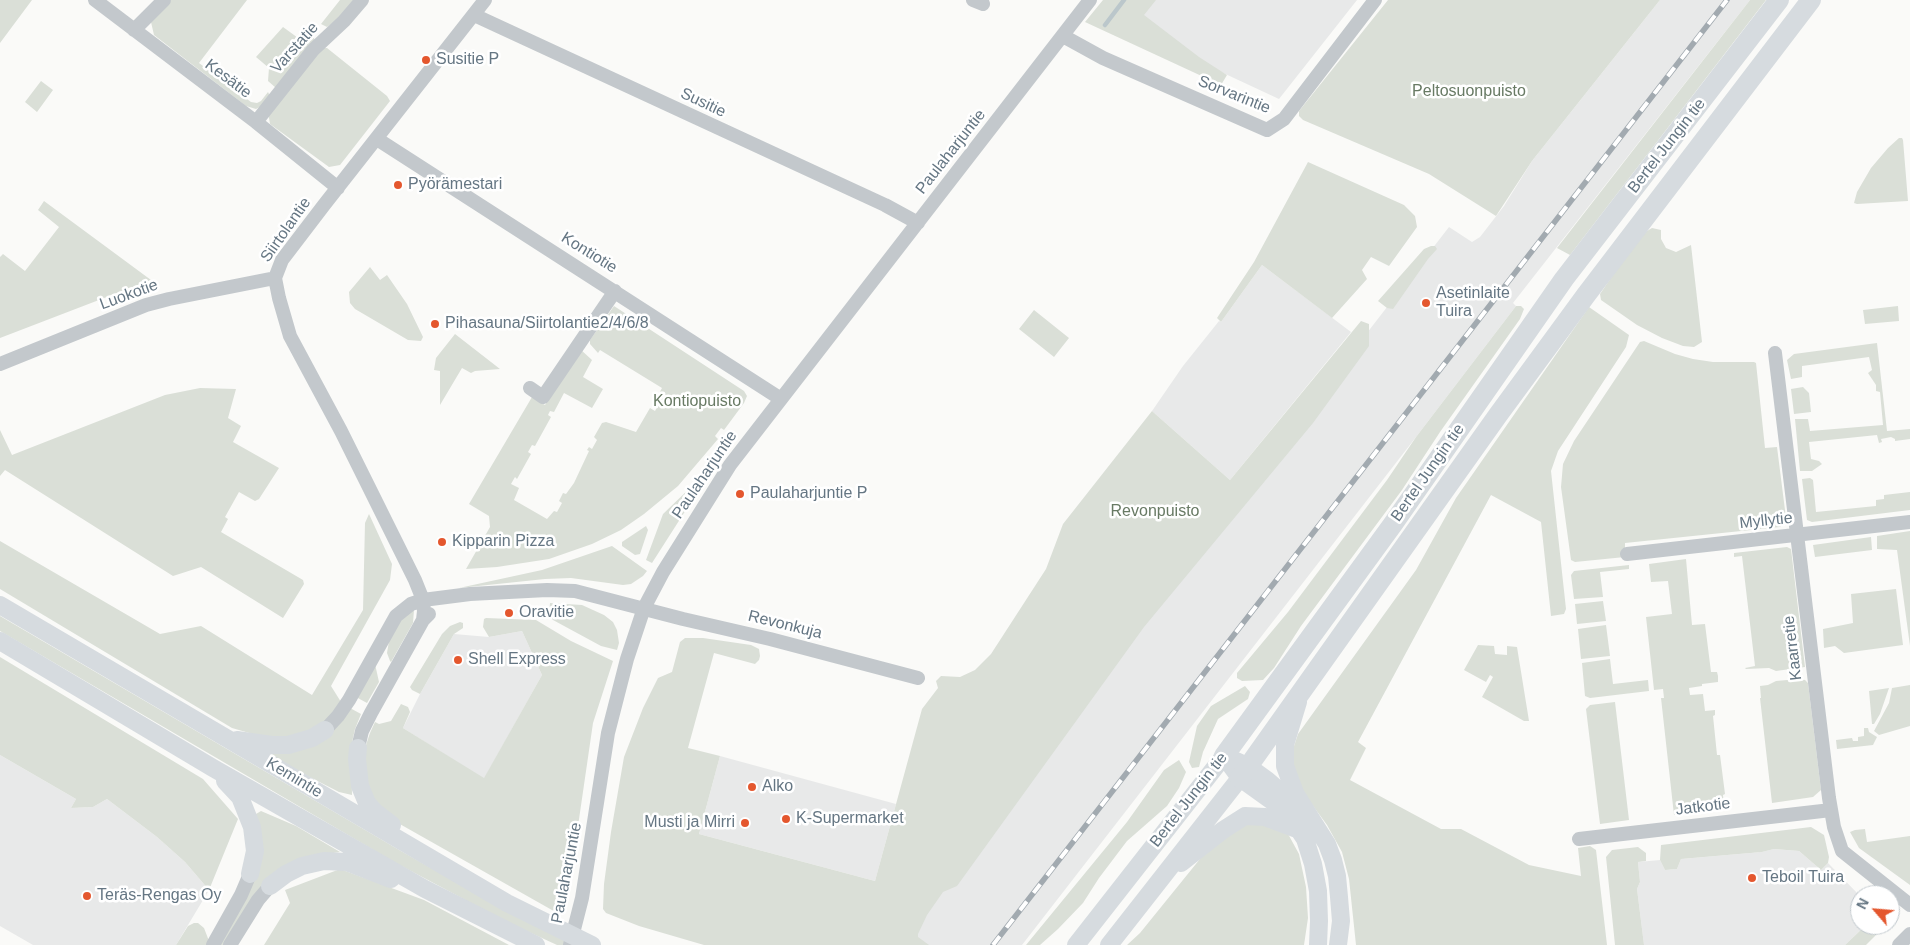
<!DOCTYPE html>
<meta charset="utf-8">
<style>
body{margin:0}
#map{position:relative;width:1910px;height:945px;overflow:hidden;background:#fafaf8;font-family:Helvetica,sans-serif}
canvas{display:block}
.north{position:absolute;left:1850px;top:885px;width:50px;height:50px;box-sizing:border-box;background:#fff;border:1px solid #c1c8cd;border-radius:50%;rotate:297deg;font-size:14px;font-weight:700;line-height:20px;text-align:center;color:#657683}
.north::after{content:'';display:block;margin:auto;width:18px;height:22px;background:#e4572e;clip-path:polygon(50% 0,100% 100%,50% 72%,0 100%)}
</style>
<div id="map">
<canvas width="1910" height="945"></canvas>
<div class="north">N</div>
</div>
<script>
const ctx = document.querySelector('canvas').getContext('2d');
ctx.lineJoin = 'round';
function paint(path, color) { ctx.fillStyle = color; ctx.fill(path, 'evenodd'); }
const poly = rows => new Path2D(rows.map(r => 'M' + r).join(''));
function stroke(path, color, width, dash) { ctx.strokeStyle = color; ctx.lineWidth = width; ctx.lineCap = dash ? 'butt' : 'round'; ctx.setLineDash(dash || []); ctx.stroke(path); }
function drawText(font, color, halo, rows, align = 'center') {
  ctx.font = font + ' Helvetica,sans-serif'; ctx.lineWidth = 5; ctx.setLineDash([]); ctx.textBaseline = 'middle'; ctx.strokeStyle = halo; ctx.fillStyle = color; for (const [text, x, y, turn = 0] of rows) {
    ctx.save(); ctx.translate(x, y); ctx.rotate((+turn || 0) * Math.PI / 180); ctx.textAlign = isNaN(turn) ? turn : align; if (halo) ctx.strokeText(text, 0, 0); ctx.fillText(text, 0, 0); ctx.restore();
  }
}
paint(poly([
 [1154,0,1357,0,1279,99,1131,30],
 [1660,0,1750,0,1513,303,1516,306,1416,437,1022,945,893,945,1449,227,1472,242,1480,237,1504,206,1532,161],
 [1262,265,1351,332,1230,480,1152,411,1183,366,1219,321,1221,322],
 [522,631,542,675,484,779,403,728,420,694,454,634,489,637],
 [0,755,76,799,71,808,93,807,107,799,157,837,185,862,209,890,176,945,33,945,0,926],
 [720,756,896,804,875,881,699,834],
 [1774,849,1799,851,1821,870,1828,863,1860,896,1860,925,1866,925,1845,945,1644,945,1637,889,1640,882,1638,862,1660,860,1665,870,1677,869,1681,859,1762,852]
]), '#e8e9e9');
paint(poly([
 [0,0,32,0,0,43],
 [171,0,247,0,199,63,251,102,257,103,261,101,268,92,270,96,262,106,256,109,246,106,154,35,151,22],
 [340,0,356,0,341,17,327,27,321,24],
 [1103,0,1156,0,1144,15,1199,57,1227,75,1221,85,1085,22],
 [1388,0,1660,0,1532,161,1496,216,1429,174,1303,120,1299,116,1299,111],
 [1750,0,1766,0,1570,255,1557,248],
 [283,27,305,43,312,35,315,40,276,88,268,81,269,68,256,57],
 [323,48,327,48,387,96,390,101,340,165,329,167,270,124,268,112],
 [41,81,53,90,37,112,25,102],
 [1899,138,1902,138,1903,140,1908,201,1857,204,1854,203,1857,192,1871,168,1888,148],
 [1308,162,1404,205,1415,216,1417,227,1389,266,1371,257,1362,270,1367,279,1332,318,1262,265,1221,322,1217,318,1254,262],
 [44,201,151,280,0,338,0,257,3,254,25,271,59,227,38,210],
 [1652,228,1661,230,1661,239,1666,248,1676,252,1691,245,1702,342,1694,347,1683,346,1662,338,1637,325,1601,300,1600,294,1621,263,1642,234],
 [1431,246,1435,246,1437,249,1428,259,1393,309,1387,308,1378,301,1424,249],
 [370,267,380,280,387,275,407,304,423,337,421,341,408,340,355,309,350,303,349,292],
 [614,306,744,391,747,396,744,403,724,430,721,428,715,436,718,439,678,486,644,514,621,530,592,544,549,559,497,567,466,569,490,527,489,516,469,504,532,397,545,405,580,349,592,360,583,377,603,389,592,408,564,393,554,412,550,411,548,415,551,417,535,446,532,445,528,452,531,454,517,479,515,477,511,484,519,488,514,500,547,519,554,511,557,512,562,503,559,501,563,493,566,494,574,483,589,451,587,450,589,447,592,449,597,440,594,437,602,423,606,422,636,432,650,408,655,411,661,400,657,397,662,388,600,350,598,353,590,344,590,340],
 [1516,306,1521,306,1524,309,1520,319,1440,432,1402,490,1301,626,1274,668,1263,680,1242,681,1237,678,1237,673,1288,612,1387,480,1416,437],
 [1898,306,1899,321,1865,324,1863,310],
 [1589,307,1629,335,1626,347,1558,451,1551,471,1566,609,1564,614,1551,616,1541,522,1491,495,1358,742,1366,748,1350,780,1441,829,1461,829,1529,865,1581,876,1578,848,1590,846,1596,850,1607,945,1356,945,1349,879,1342,852,1327,825,1297,784,1293,766,1293,749,1298,734,1416,570,1456,498],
 [1034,310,1069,338,1054,357,1019,329],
 [1361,321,1369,324,1369,346,1313,423,1144,627,957,886,943,892,927,915,918,934,918,937,929,945,704,945,639,926,606,913,603,909,604,884,611,832,624,757,643,708,658,678,672,672,680,642,685,638,703,638,751,645,759,649,760,656,759,660,755,664,714,653,688,748,720,756,699,834,875,881,922,709,938,688,936,681,941,676,960,677,975,670,991,654,1046,569,1063,524,1152,411,1230,480],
 [455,334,500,369,475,371,471,373,462,368,440,405,440,371,434,370,436,358],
 [1644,341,1675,354,1693,359,1713,362,1754,362,1756,363,1765,448,1777,447,1786,518,1784,524,1780,527,1625,543,1625,557,1575,562,1571,560,1561,487,1563,464,1574,441,1640,342],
 [1877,343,1887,431,1910,429,1910,439,1895,441,1895,439,1891,437,1881,439,1882,442,1879,443,1877,435,1809,442,1811,459,1819,461,1822,464,1812,471,1800,471,1795,419,1808,419,1810,431,1883,425,1880,392,1876,391,1876,385,1868,373,1872,370,1869,357,1802,366,1802,377,1791,379,1787,360,1794,354],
 [1803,387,1809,393,1811,412,1794,414,1791,389],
 [200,388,236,389,228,418,241,426,233,442,279,468,259,499,255,501,239,492,225,517,228,519,221,532,303,580,304,584,283,618,201,567,173,576,5,470,0,476,0,430,12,455,165,395],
 [711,464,698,491,652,563,646,560,663,514,692,486],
 [1810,478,1813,480,1816,512,1876,506,1876,500,1884,499,1884,495,1910,492,1910,510,1812,522,1807,520,1802,479],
 [369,514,392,564,390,580,331,686,341,702,332,715,320,726,295,738,263,737,232,728,0,589,0,541,160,634,201,626,312,695,363,610,365,523],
 [646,526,648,530,640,554,635,555,622,546,622,542],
 [1910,531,1910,646,1897,550,1877,549,1877,536],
 [1871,537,1872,550,1815,557,1813,545],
 [612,546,647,571,643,576,631,584,623,585,571,578,545,579,459,588,542,570],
 [1787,547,1791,549,1805,667,1776,671,1769,668,1746,669,1745,668,1755,666,1742,556,1734,557,1734,553],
 [1686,559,1692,625,1705,624,1711,672,1717,672,1718,676,1718,682,1702,684,1702,686,1689,688,1690,695,1703,694,1705,711,1715,710,1715,715,1713,716,1717,755,1720,755,1725,794,1723,795,1724,809,1674,815,1661,698,1664,698,1663,689,1654,690,1646,617,1672,614,1668,581,1651,582,1649,564],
 [1629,565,1629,569,1600,572,1603,597,1574,599,1571,575,1574,571],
 [1896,589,1903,645,1844,653,1835,646,1824,648,1823,629,1853,623,1851,594],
 [1603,601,1606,621,1577,624,1575,604],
 [550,603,582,605,604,615,613,622,617,630,619,643,617,650,601,646,553,620,549,615],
 [414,610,413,623,391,662,390,661,387,653,389,641,401,619],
 [0,616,401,851,508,912,574,945,557,945,505,921,394,862,0,631],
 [486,618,536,620,571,641,613,661,593,723,570,881,559,914,398,823,381,810,366,786,365,748,370,733,375,722,379,724,391,721,401,704,408,707,410,712,403,728,484,778,542,675,522,631,489,637,483,627,484,619],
 [460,622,463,623,463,628,454,634,420,694,412,690,410,687,442,634,450,626],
 [1606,625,1610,656,1581,659,1578,629],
 [1478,645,1494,646,1495,654,1507,655,1507,646,1517,647,1529,721,1524,721,1482,697,1493,677,1490,675,1486,682,1464,670],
 [0,657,203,779,238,819,209,890,185,862,157,837,107,799,93,807,71,808,76,799,0,755],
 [1610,659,1613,684,1648,680,1649,691,1590,698,1585,696,1582,663],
 [375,664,379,682,367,703,356,697],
 [1799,679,1805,680,1808,683,1821,790,1813,797,1772,803,1760,698,1761,698,1760,686,1768,685,1776,681],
 [1910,685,1910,726,1879,735,1874,731,1889,703,1892,688],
 [1245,686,1250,692,1248,699,1218,719,1203,752,1199,767,1192,768,1189,762,1197,726,1211,706],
 [1889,688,1880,714,1874,724,1872,724,1869,691],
 [1615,702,1629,820,1600,824,1586,709,1590,705],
 [350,708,361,714,355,729,351,747,352,795,339,792,296,770,265,752,279,752],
 [1864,728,1868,728,1869,732,1877,737,1873,745,1837,749,1836,740,1852,738,1853,741,1858,741,1858,737,1864,736],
 [1179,760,1186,772,1179,788,1167,806,1127,841,1099,878,1083,903,1058,929,1040,945,1026,945,1127,822,1164,770],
 [261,811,296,826,340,852,303,858,225,945,217,945,245,897,256,814],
 [1260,823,1287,832,1299,854,1306,887,1308,918,1304,945,1127,945,1140,933,1204,854,1242,825],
 [1811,827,1824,835,1829,857,1828,863,1821,870,1799,851,1774,849,1762,852,1681,859,1677,869,1665,870,1660,860,1661,845],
 [1865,829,1867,842,1910,836,1910,885,1859,848,1850,832,1855,830],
 [1638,847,1646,853,1646,861,1638,862,1640,882,1637,889,1644,945,1615,945,1606,857,1612,850],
 [340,869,424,900,509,945,264,945,290,903,285,890],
 [194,923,198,923,204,928,209,941,207,945,176,945,188,926],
 [1866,925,1886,925,1866,945,1845,945]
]), '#dadfd7');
stroke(poly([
 [1105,25,1124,0]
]), '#bbc7cb', 4.5);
stroke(poly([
 [95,0,256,122,338,188],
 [973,0,983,4],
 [474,15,885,205,918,223],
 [134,30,164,0],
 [1063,36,1103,58,1267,130,1284,119,1375,0],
 [256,122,313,50,344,21,362,0],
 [377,139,781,399],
 [1775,353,1829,798,1834,827,1842,851,1910,905],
 [0,364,146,305,169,299,275,278],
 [530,388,543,397,615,291],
 [1627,554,1910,522],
 [423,620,424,611,423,600,415,580,341,431,290,336,279,298,275,278,282,260,324,205,485,0],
 [325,730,338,716,349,700,396,616,411,604,423,600,470,594,547,590,575,591,683,619,770,639,918,678],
 [358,748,362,731,371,713,423,620,429,614],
 [1579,839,1831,810],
 [213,945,241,895,250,874],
 [230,945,258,900,270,886],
 [570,945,582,898,608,733,627,659,644,608,663,572,730,465,1090,0],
 [1899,945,1910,934]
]), '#c3c8cc', 14);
stroke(poly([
 [0,605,507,903,592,945],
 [0,641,213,768,425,889,536,945],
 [1298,702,1285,745,1285,766,1295,793,1327,844,1333,860,1337,876,1339,897,1341,921,1338,945],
 [237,740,272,745,288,745,312,738,325,730],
 [358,748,357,759,360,786,367,803,375,812,392,825],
 [1224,756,1240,778,1279,806,1290,817,1305,839,1313,864,1318,891,1319,921,1318,945],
 [1236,761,1249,767,1267,780,1299,808],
 [225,781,240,797,252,827,255,851,250,874],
 [1181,863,1223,830,1245,816,1265,817,1297,829],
 [270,886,286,874,302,866,324,861,347,862,391,879],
 [1076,945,1224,756],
 [1109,945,1240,778]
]), '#d6dbdf', 18);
stroke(poly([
 [1224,756,1393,524,1564,279,1779,0],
 [1240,778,1498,415,1586,295,1811,0]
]), '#d6dbdf', 20);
const rail = poly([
 [993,945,1727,0]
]);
stroke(rail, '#a2aab0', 5.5);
stroke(rail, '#fff', 4, [11]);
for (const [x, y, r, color] of [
 [426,60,5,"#e4572e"],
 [398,185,5,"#e4572e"],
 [1426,303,5,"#e4572e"],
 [435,324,5,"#e4572e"],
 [740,494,5,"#e4572e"],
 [442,542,5,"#e4572e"],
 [509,613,5,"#e4572e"],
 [458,660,5,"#e4572e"],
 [752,787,5,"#e4572e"],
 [786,819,5,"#e4572e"],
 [745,823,5,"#e4572e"],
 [1752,878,5,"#e4572e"],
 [87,896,5,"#e4572e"]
]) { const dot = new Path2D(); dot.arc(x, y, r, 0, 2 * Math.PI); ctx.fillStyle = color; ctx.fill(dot); stroke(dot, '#fff', 2); }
drawText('16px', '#657683', '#fff', [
 ["Varstatie",295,48,-48],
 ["Kesätie",228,79,37],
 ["Sorvarintie",1234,95,22],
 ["Susitie",703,103,25],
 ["Bertel Jungin tie",1667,146,-52],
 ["Paulaharjuntie",951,152,-52],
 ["Siirtolantie",286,230,-55],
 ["Kontiotie",589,253,32],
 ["Luokotie",129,295,-20],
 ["Bertel Jungin tie",1428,473,-55],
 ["Paulaharjuntie",705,475,-56],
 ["Myllytie",1766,521,-6],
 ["Revonkuja",785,625,14],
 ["Kaarretie",1793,648,-97],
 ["Kemintie",294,778,31],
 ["Bertel Jungin tie",1189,800,-52],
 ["Jatkotie",1703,807,-7],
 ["Paulaharjuntie",567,873,-79]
]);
drawText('16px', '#657683', '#fff', [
 ["Susitie P",436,60],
 ["Pyörämestari",408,185],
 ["Asetinlaite",1436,294],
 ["Tuira",1436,312],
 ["Pihasauna/Siirtolantie2/4/6/8",445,324],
 ["Paulaharjuntie P",750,494],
 ["Kipparin Pizza",452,542],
 ["Oravitie",519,613],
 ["Shell Express",468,660],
 ["Alko",762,787],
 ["K-Supermarket",796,819],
 ["Musti ja Mirri",735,823,"right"],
 ["Teboil Tuira",1762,878],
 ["Teräs-Rengas Oy",97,896]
], 'left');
drawText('16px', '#687a64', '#fff', [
 ["Peltosuonpuisto",1469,92],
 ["Kontiopuisto",697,402],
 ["Revonpuisto",1155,512]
]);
</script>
